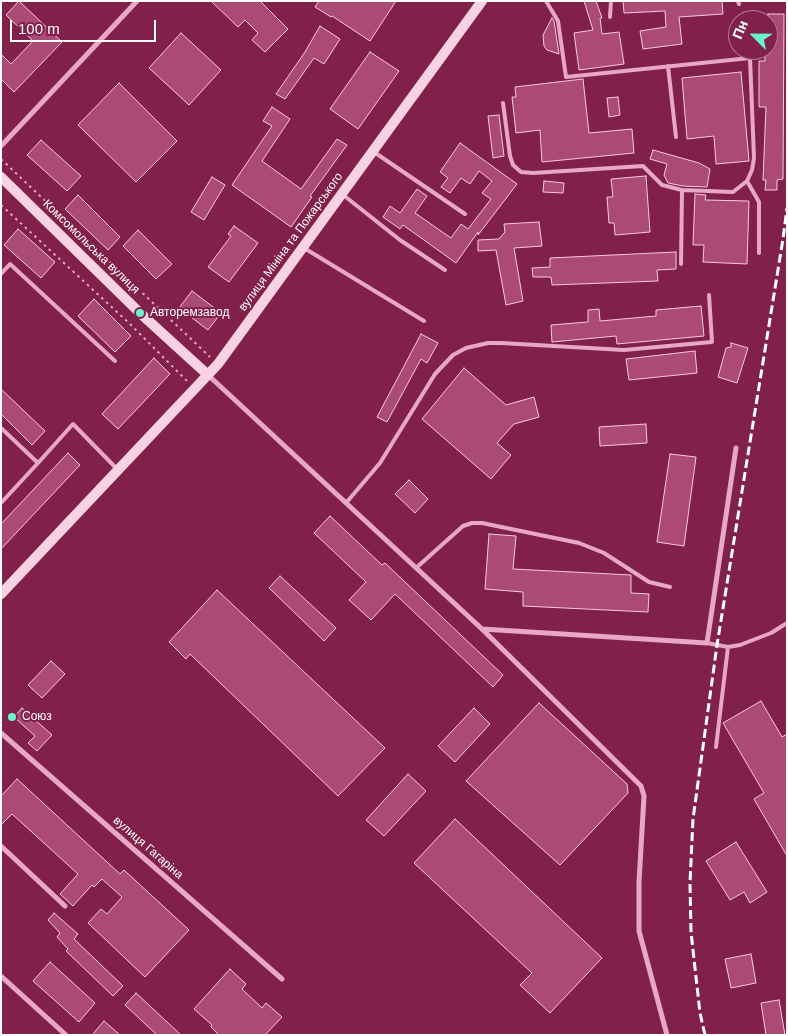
<!DOCTYPE html>
<meta charset="utf-8">
<style>
body{margin:0}
#map{position:relative;width:788px;height:1036px;overflow:hidden;background:#81214b;font-family:Helvetica,sans-serif}
canvas{display:block}
.frame{position:absolute;inset:0;border:2px solid #fff;pointer-events:none}
.north{position:absolute;left:728px;top:10px;width:50px;height:50px;box-sizing:border-box;background:#81214b;border:1px solid #b37a93;border-radius:50%;rotate:293deg;font-size:14px;font-weight:700;line-height:20px;text-align:center;color:#fff}
.north::after{content:'';display:block;margin:auto;width:18px;height:22px;background:#68f5cc;clip-path:polygon(50% 0,100% 100%,50% 72%,0 100%)}
.scale{position:absolute;left:10px;top:20px;width:146px;height:22px;box-sizing:border-box;border:2px solid #fff;border-top:0;padding-left:6px;font-size:15px;line-height:18px;white-space:nowrap;color:#fff;-webkit-text-stroke:4px #81214b;paint-order:stroke}
</style>
<div id="map">
<canvas width="788" height="1036"></canvas>
<div class="frame"></div>
<div class="north">Пн</div>
<div class="scale">100 m</div>
</div>
<script>
const ctx = document.querySelector('canvas').getContext('2d');
ctx.lineJoin = 'round';
function paint(path, color) { ctx.fillStyle = color; ctx.fill(path, 'evenodd'); }
const poly = rows => new Path2D(rows.map(r => 'M' + r).join(''));
function stroke(path, color, width, dash) { ctx.strokeStyle = color; ctx.lineWidth = width; ctx.lineCap = dash ? 'butt' : 'round'; ctx.setLineDash(dash || []); ctx.stroke(path); }
function drawText(font, color, halo, rows, align = 'center') {
  ctx.font = font + ' Helvetica,sans-serif'; ctx.lineWidth = 4; ctx.setLineDash([]); ctx.textBaseline = 'middle'; ctx.strokeStyle = halo; ctx.fillStyle = color; for (const [text, x, y, turn = 0] of rows) {
    ctx.save(); ctx.translate(x, y); ctx.rotate((+turn || 0) * Math.PI / 180); ctx.textAlign = isNaN(turn) ? turn : align; if (halo) ctx.strokeText(text, 0, 0); ctx.fillText(text, 0, 0); ctx.restore();
  }
}
const building = poly([
 [19,1,62,42,14,92,1,79,1,54,11,64,33,41,6,15,19,1],
 [211,1,260,1,288,29,265,52,252,40,258,33,245,20,238,27,211,1],
 [319,1,396,1,370,41,332,16,331,17,315,7,319,1],
 [584,1,596,1,602,18,600,18,602,34,619,32,624,64,579,70,574,33,593,30,584,1],
 [623,1,722,1,723,14,679,17,682,44,643,49,640,31,666,27,665,11,624,13,623,1],
 [768,14,784,14,783,179,777,180,777,190,765,190,766,180,763,180,766,107,759,107,759,61,765,61,765,50,768,50,768,14],
 [552,18,554,21,559,54,547,50,544,46,543,35,552,18],
 [320,26,340,39,324,64,314,58,285,99,276,94,305,52,320,26],
 [181,33,221,70,189,105,149,68,181,33],
 [370,52,399,71,358,129,330,109,370,52],
 [741,72,749,161,716,164,714,136,687,139,682,78,741,72],
 [583,79,589,133,632,129,634,153,542,162,540,130,516,133,512,97,516,97,515,87,583,79],
 [119,83,177,141,136,182,78,125,119,83],
 [618,97,620,115,609,117,607,98,618,97],
 [272,107,290,119,262,161,301,189,337,139,347,145,310,196,312,197,291,227,232,185,272,126,263,121,272,107],
 [499,115,504,156,493,158,488,116,499,115],
 [41,140,81,176,67,191,27,155,41,140],
 [460,143,517,184,478,235,478,232,456,263,403,225,400,229,383,217,390,206,400,213,417,189,427,196,415,213,451,238,461,224,468,229,491,199,482,193,492,181,479,171,470,184,461,178,450,193,441,187,448,178,440,172,460,143],
 [653,150,699,163,710,169,707,187,683,186,668,183,664,175,667,164,650,159,653,150],
 [646,176,650,232,615,235,614,223,609,223,607,197,613,197,611,179,646,176],
 [212,177,225,185,204,220,191,212,212,177],
 [544,181,564,183,563,193,543,192,544,181],
 [695,194,706,195,705,200,749,201,747,264,703,262,704,245,693,245,695,194],
 [78,195,120,237,108,250,65,209,78,195],
 [539,222,542,246,514,248,523,301,506,305,496,250,478,251,478,240,499,239,505,232,504,224,539,222],
 [234,226,258,243,229,282,208,267,231,236,228,234,234,226],
 [18,229,55,262,41,278,4,245,18,229],
 [138,230,172,264,156,279,123,246,138,230],
 [676,252,676,269,657,270,658,281,552,285,551,277,533,277,532,268,550,267,550,258,676,252],
 [192,291,221,313,208,330,179,308,192,291],
 [94,299,131,336,115,352,78,316,94,299],
 [701,306,704,336,617,344,616,336,552,342,551,325,588,322,588,310,599,309,600,321,656,316,656,310,701,306],
 [421,334,438,343,427,363,421,359,387,422,377,417,421,334],
 [731,343,748,348,737,383,718,377,726,348,731,347,731,343],
 [695,351,697,373,629,380,626,359,695,351],
 [154,358,170,374,118,429,102,414,154,358],
 [464,368,506,405,534,397,539,417,514,424,497,443,511,455,491,479,422,419,464,368],
 [1,389,45,431,32,445,1,414,1,389],
 [646,424,647,443,600,446,599,427,646,424],
 [68,453,80,465,1,549,1,524,68,453],
 [670,454,696,457,684,546,657,542,670,454],
 [409,480,428,499,415,513,395,494,409,480],
 [330,516,382,565,385,563,503,675,493,687,395,594,371,620,349,600,366,582,314,533,330,516],
 [489,534,516,536,513,569,631,575,631,593,649,594,648,612,523,606,523,592,485,589,489,534],
 [280,576,336,628,324,641,269,588,280,576],
 [217,590,385,748,338,796,190,654,186,659,169,642,217,590],
 [51,661,65,674,42,698,28,685,51,661],
 [761,701,782,737,787,734,787,856,754,799,764,793,723,723,761,701],
 [539,703,627,784,628,793,560,865,466,781,539,703],
 [22,708,52,735,37,751,28,743,35,736,14,717,22,708],
 [474,708,490,724,455,762,438,746,474,708],
 [408,774,426,791,384,836,366,820,408,774],
 [17,779,120,874,124,870,189,930,145,977,88,923,101,909,107,914,122,897,102,879,94,887,92,885,73,906,60,894,78,874,12,814,1,825,1,796,17,779],
 [455,819,602,958,550,1013,520,985,532,973,414,863,455,819],
 [736,842,767,892,750,903,744,892,730,900,706,861,736,842],
 [54,913,78,934,74,939,123,986,113,996,66,951,68,949,57,937,60,933,48,920,54,913],
 [751,954,756,983,731,988,725,959,751,954],
 [50,962,95,1003,79,1022,33,981,50,962],
 [230,969,246,984,242,989,262,1008,266,1003,282,1017,265,1035,219,1035,211,1027,212,1025,194,1009,230,969],
 [136,993,181,1035,157,1035,125,1005,136,993],
 [779,1000,785,1035,766,1035,761,1003,779,1000],
 [104,1021,120,1035,92,1035,104,1021]
]);
paint(building, '#ab4a75');
stroke(building, '#f6cbdf', 1);
stroke(poly([
 [1,159,210,357],
 [1,205,129,323,188,382]
]), '#e8a7c5', 2, [2.5, 4]);
stroke(poly([
 [738,1,739,4],
 [610,17,611,1],
 [668,66,676,137],
 [503,103,510,156,513,165,521,172,533,173,643,166,662,185,682,190,733,192,747,181,752,170,754,158,750,58,566,77,558,21,546,1],
 [374,152,465,214],
 [747,181,759,202,759,253],
 [342,194,400,240,445,270],
 [304,248,424,321],
 [681,264,682,190],
 [1,274,10,264,115,361],
 [1,428,38,463,1,503],
 [38,463,73,424,118,470],
 [346,503,380,463,435,374,453,355,466,348,488,343,501,343,624,350,712,342,709,295],
 [416,568,463,526,472,523,482,523,579,543,604,553,649,582,670,587],
 [707,643,728,647,740,645,771,633,787,623],
 [716,747,728,647]
]), '#e8a7c5', 4);
stroke(poly([
 [1,146,137,1],
 [208,375,482,629,641,786,644,796,639,882,639,931,667,1035],
 [482,629,707,643,736,448],
 [1,733,282,979],
 [1,846,65,906],
 [1,976,66,1035]
]), '#e8a7c5', 5);
stroke(poly([
 [1,177,140,313,208,375],
 [1,594,218,364,482,1]
]), '#f6d2e2', 10);
stroke(poly([
 [705,1035,700,1013,691,932,690,883,693,819,717,645,783,239,787,208]
]), '#fff', 3, [9, 4]);
for (const [x, y, r, color] of [
 [140,313,5,"#68f5cc"],
 [12,717,5,"#68f5cc"]
]) { const dot = new Path2D(); dot.arc(x, y, r, 0, 2 * Math.PI); ctx.fillStyle = color; ctx.fill(dot); stroke(dot, '#81214b', 2); }
drawText('12px', '#fff', '#81214b', [
 ["вулиця Мініна та Пожарського",291,242,-54],
 ["Комсомольська вулиця",91,247,44],
 ["вулиця Гагаріна",148,848,41]
]);
drawText('12px', '#fff', '#81214b', [
 ["Авторемзавод",150,313],
 ["Союз",22,717]
], 'left');
</script>
